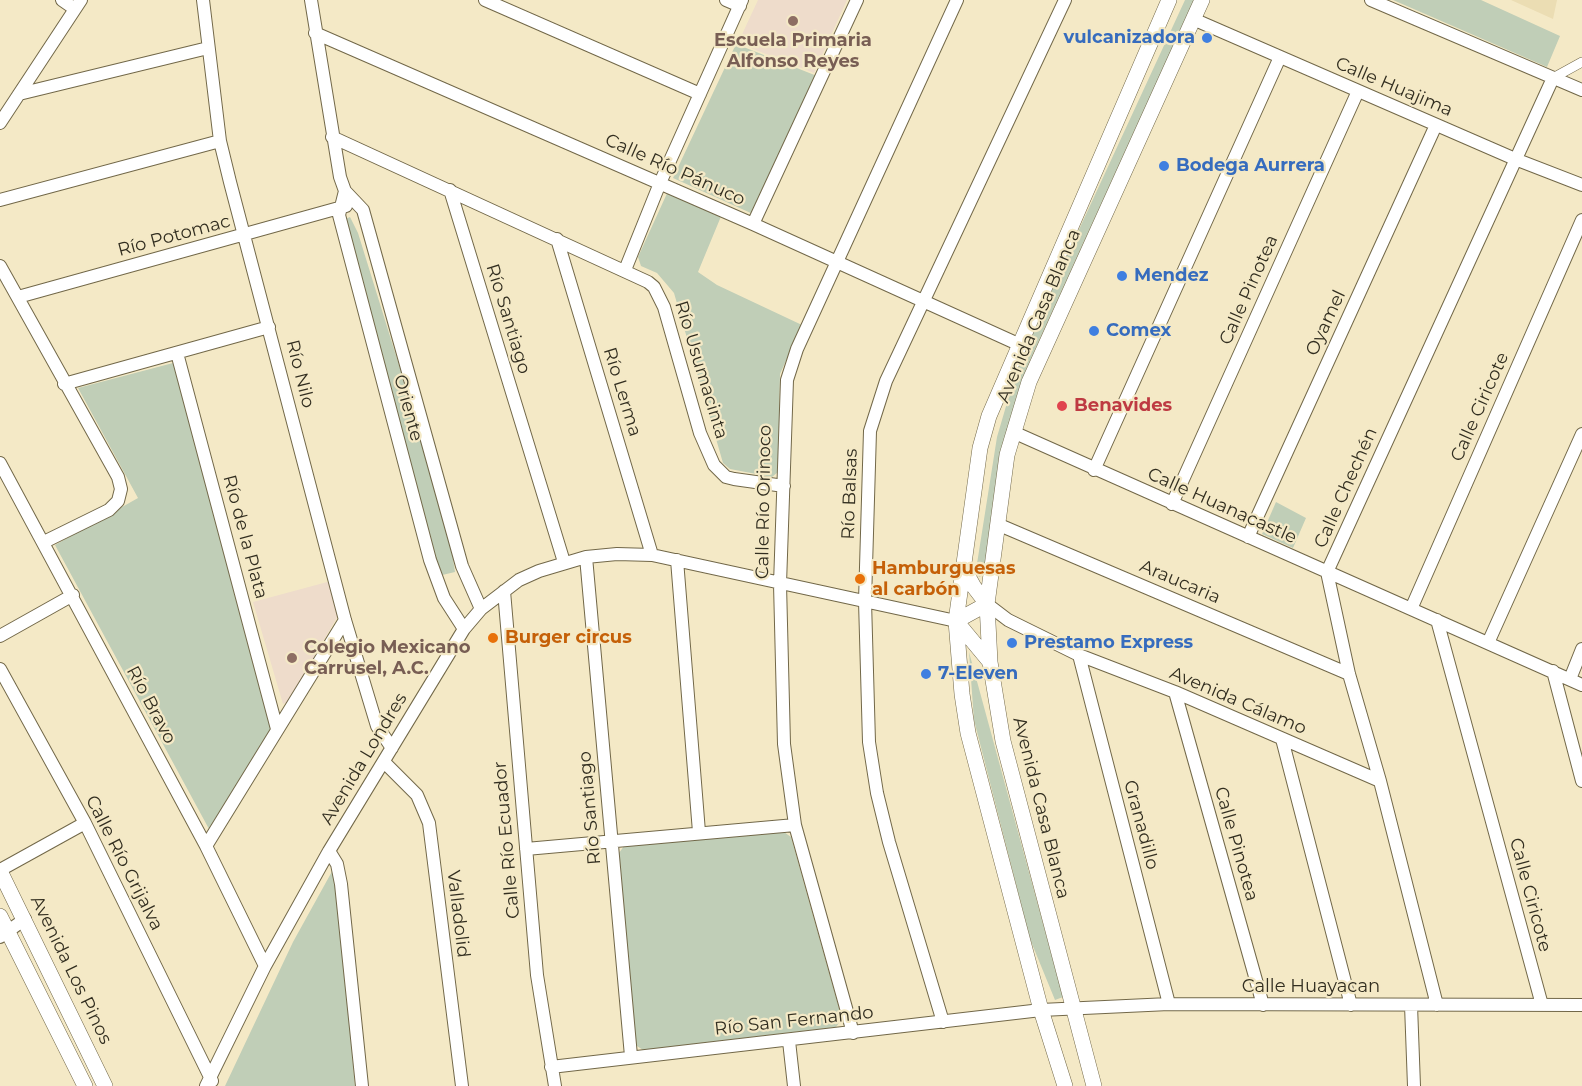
<!DOCTYPE html>
<meta charset="utf-8">
<style>
body{margin:0}
canvas{display:block;background:#f4e9c6}
</style>
<canvas width="1582" height="1086"></canvas>
<script>
const ctx = document.querySelector('canvas').getContext('2d');
ctx.lineJoin = 'round';
function paint(path, color) { ctx.fillStyle = color; ctx.fill(path, 'evenodd'); }
const poly = rows => new Path2D(rows.map(r => 'M' + r).join(''));
function stroke(path, color, width, dash) { ctx.strokeStyle = color; ctx.lineWidth = width; ctx.lineCap = dash ? 'butt' : 'round'; ctx.setLineDash(dash || []); ctx.stroke(path); }
function drawText(font, color, halo, rows, align = 'center') {
  ctx.font = font + ' Montserrat,sans-serif'; ctx.lineWidth = 4.5; ctx.setLineDash([]); ctx.textBaseline = 'middle'; ctx.strokeStyle = halo; ctx.fillStyle = color; for (const [text, x, y, turn = 0] of rows) {
    ctx.save(); ctx.translate(x, y); ctx.rotate((+turn || 0) * Math.PI / 180); ctx.textAlign = isNaN(turn) ? turn : align; if (halo) ctx.strokeText(text, 0, 0); ctx.fillText(text, 0, 0); ctx.restore();
  }
}
paint(poly([
 [1511,0,1557,0,1553,19]
]), '#ebddb3');
paint(poly([
 [758,0,847,0,814,73,738,43],
 [331,581,339,614,288,702,283,704,253,602]
]), '#eedccb');
paint(poly([
 [1185,0,1194,0,1027,367,1009,435,984,575,979,577,976,570,997,437,1021,355],
 [1393,0,1481,0,1560,36,1547,67],
 [736,44,817,76,753,214,673,178],
 [669,189,722,214,698,272,717,285,802,325,780,374,778,472,772,477,730,469,723,463,674,293,657,273,641,266,638,257],
 [350,217,358,233,447,520,455,572,438,576,343,220],
 [173,363,271,728,209,829,55,545,138,498,78,388],
 [1276,502,1306,518,1293,548,1262,534],
 [969,652,1063,997,1055,1000,1030,939,974,720],
 [784,832,791,837,842,1019,836,1027,643,1050,634,1044,619,853,624,846],
 [335,866,355,1086,225,1086,293,942]
]), '#c0ceb7');
const pedestrian = poly([
 [1553,78,1582,62]
]);
const minor = poly([
 [62,0,75,9],
 [203,0,220,141,230,182,345,620,377,726,392,748],
 [311,0,340,177,345,191,363,210,462,566,481,609],
 [485,0,700,94],
 [726,0,740,6],
 [1371,0,1582,90],
 [1193,19,1515,159,1582,185],
 [315,33,753,224,1018,344],
 [19,94,208,48],
 [0,123,81,0],
 [332,137,648,282,654,287,664,307,700,433,714,465,726,477,734,479,784,486],
 [450,190,564,562],
 [345,191,339,215,430,560,444,598,464,629],
 [0,200,220,141],
 [753,224,857,0],
 [557,239,652,555],
 [0,266,118,477,121,489,118,501,109,510,44,542],
 [625,270,660,183,742,0],
 [18,297,346,206],
 [177,353,277,729],
 [64,384,269,327],
 [1013,432,1582,685],
 [0,463,206,846,265,966],
 [1094,470,1280,57],
 [1172,504,1358,91],
 [997,524,1349,674],
 [1248,537,1436,125],
 [586,557,631,1056],
 [677,560,699,832],
 [504,591,537,975,555,1086],
 [987,604,1008,620,1079,655,1175,692,1380,781],
 [1411,609,1582,220],
 [1437,620,1542,1005],
 [0,636,73,595],
 [1488,643,1582,434],
 [1079,655,1169,1004],
 [0,669,85,823,212,1081],
 [1553,671,1582,781],
 [1570,679,1582,649],
 [1175,692,1263,1005],
 [1282,739,1351,1005],
 [384,762,417,795,429,823,462,1086],
 [206,846,345,620],
 [526,849,795,825],
 [329,851,337,864,341,884,362,1086],
 [0,870,85,823],
 [0,937,25,919],
 [1411,1005,1414,1086],
 [1437,1005,1380,781,1349,674,1327,572,1553,78],
 [943,1022,889,842,877,793,869,742,865,601,870,431,886,381,1065,0],
 [853,1033,795,825,784,744,780,584,787,380,797,349,957,0],
 [789,1041,794,1086],
 [551,1067,1041,1010,1169,1004,1582,1005],
 [206,1086,265,966,329,851,464,629,481,609,519,580,539,571,586,557,617,554,652,555,956,621]
]);
const tertiary = poly([
 [956,621,987,604,974,587,963,567],
 [956,621,990,662],
 [0,871,105,1086],
 [0,916,85,1086],
 [1065,1086,1041,1010,968,733,962,694,956,621,980,448,989,416,1169,0],
 [1094,1086,1003,741,990,662,987,604,1007,455,1029,382,1202,0]
]);
stroke(pedestrian, '#726849', 10);
stroke(minor, '#726849', 14);
stroke(tertiary, '#726849', 16);
stroke(pedestrian, '#fff', 9);
stroke(minor, '#fff', 12);
stroke(tertiary, '#fff', 15);
for (const [x, y, r, color] of [
 [793,21,6,"#8d6e63"],
 [1207,38,6,"#3f7fe0"],
 [1164,166,6,"#3f7fe0"],
 [1122,276,6,"#3f7fe0"],
 [1094,331,6,"#3f7fe0"],
 [1062,406,6,"#e0444e"],
 [860,579,6,"#e8710a"],
 [493,638,6,"#e8710a"],
 [1012,643,6,"#3f7fe0"],
 [292,658,6,"#8d6e63"],
 [926,674,6,"#3f7fe0"]
]) { const dot = new Path2D(); dot.arc(x, y, r, 0, 2 * Math.PI); ctx.fillStyle = color; ctx.fill(dot); stroke(dot, '#f4e9c6', 2); }
drawText('bold 18px', '#366cbe', '#f4e9c6', [
 ["vulcanizadora",1195,38,"right"],
 ["Bodega Aurrera",1176,166],
 ["Mendez",1134,276],
 ["Comex",1106,331],
 ["Prestamo Express",1024,643],
 ["7-Eleven",938,674]
], 'left');
drawText('bold 18px', '#785e54', '#f4e9c6', [
 ["Escuela Primaria",793,41],
 ["Alfonso Reyes",793,62],
 ["Colegio Mexicano",304,648,"left"],
 ["Carrusel, A.C.",304,669,"left"]
]);
drawText('18px', '#322e20', '#f4e9c6', [
 ["Calle Huajima",1394,87,23],
 ["Calle Río Pánuco",675,170,24],
 ["Río Potomac",174,236,-15],
 ["Calle Pinotea",1249,290,-66],
 ["Avenida Casa Blanca",1039,316,-67],
 ["Río Santiago",508,319,73],
 ["Oyamel",1326,323,-65],
 ["Río Usumacinta",701,370,73],
 ["Río Nilo",300,374,76],
 ["Río Lerma",622,392,73],
 ["Calle Ciricote",1480,407,-66],
 ["Oriente",408,408,75],
 ["Calle Chechén",1346,488,-66],
 ["Río Balsas",850,494,-88],
 ["Calle Río Orinoco",764,502,-89],
 ["Calle Huanacastle",1222,506,24],
 ["Río de la Plata",245,537,75],
 ["Araucaria",1180,582,23],
 ["Avenida Cálamo",1238,701,23],
 ["Río Bravo",151,705,62],
 ["Avenida Londres",364,759,-59],
 ["Río Santiago",590,808,-95],
 ["Avenida Casa Blanca",1041,808,76],
 ["Granadillo",1141,825,75],
 ["Calle Río Ecuador",507,840,-95],
 ["Calle Pinotea",1236,844,74],
 ["Calle Río Grijalva",124,863,63],
 ["Calle Ciricote",1530,895,75],
 ["Valladolid",458,914,83],
 ["Avenida Los Pinos",71,970,64],
 ["Calle Huayacan",1311,987],
 ["Río San Fernando",794,1021,-6]
]);
drawText('bold 18px', '#be3a42', '#f4e9c6', [
 ["Benavides",1074,406]
], 'left');
drawText('bold 18px', '#c56008', '#f4e9c6', [
 ["Hamburguesas",872,569],
 ["al carbón",872,590],
 ["Burger circus",505,638]
], 'left');
</script>
